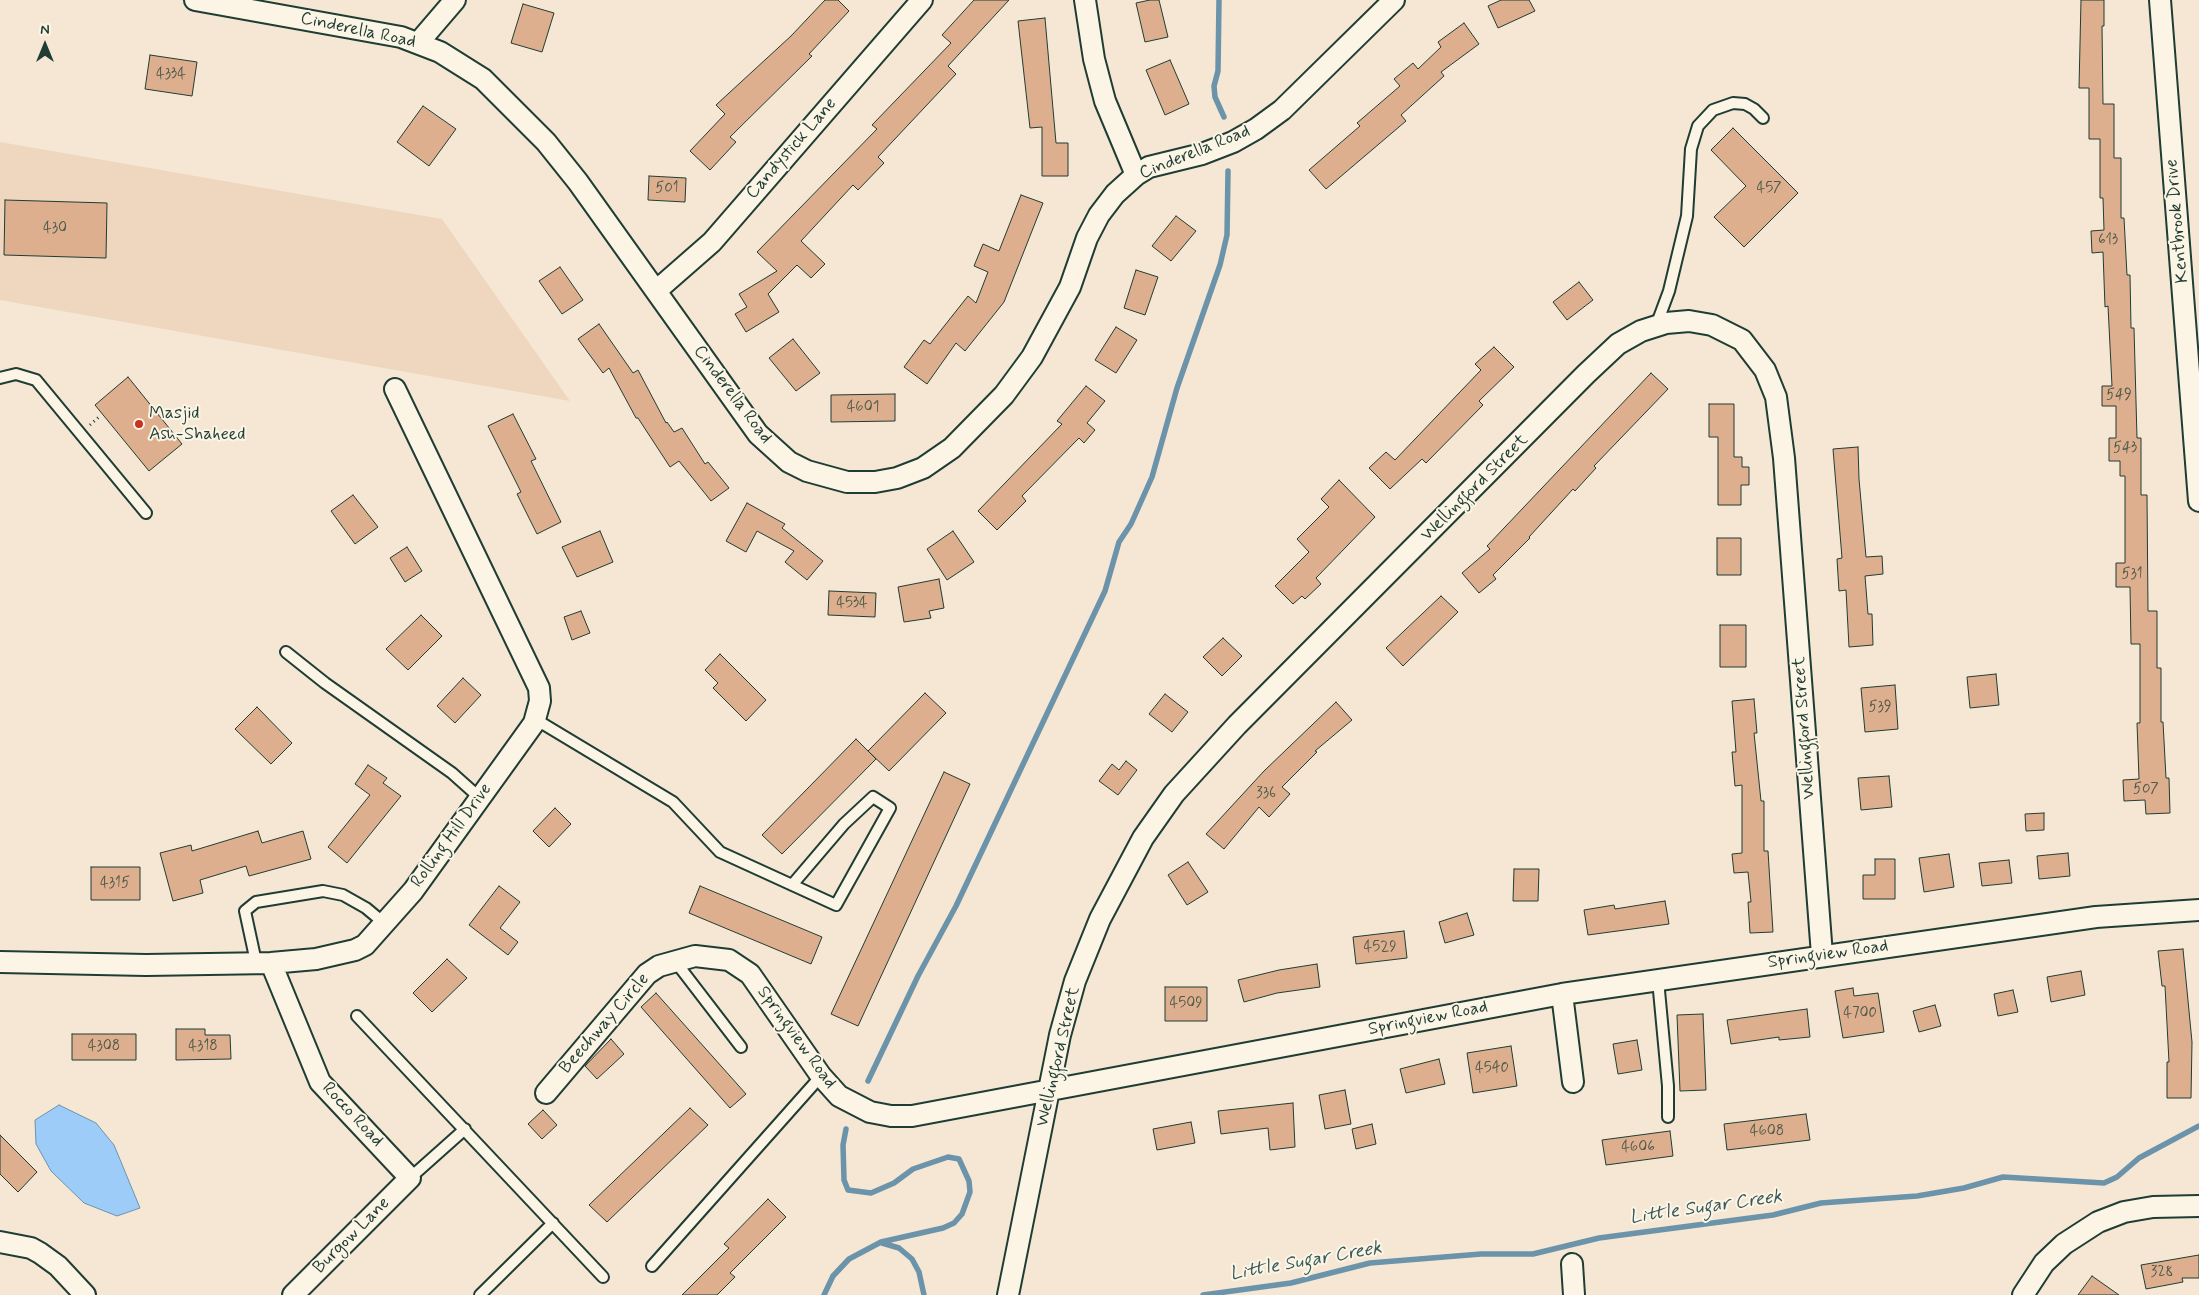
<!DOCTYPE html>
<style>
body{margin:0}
#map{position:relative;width:2199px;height:1295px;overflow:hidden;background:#f6e7d4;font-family:Mynerve,sans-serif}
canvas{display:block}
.north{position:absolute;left:20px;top:20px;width:50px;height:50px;-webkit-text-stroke:4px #fcf5e5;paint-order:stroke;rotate:0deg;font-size:14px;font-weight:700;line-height:20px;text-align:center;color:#1f3d34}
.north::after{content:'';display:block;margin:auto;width:18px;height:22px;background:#1f3d34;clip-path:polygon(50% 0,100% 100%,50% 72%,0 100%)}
</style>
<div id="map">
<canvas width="2199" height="1295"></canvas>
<div class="north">N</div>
</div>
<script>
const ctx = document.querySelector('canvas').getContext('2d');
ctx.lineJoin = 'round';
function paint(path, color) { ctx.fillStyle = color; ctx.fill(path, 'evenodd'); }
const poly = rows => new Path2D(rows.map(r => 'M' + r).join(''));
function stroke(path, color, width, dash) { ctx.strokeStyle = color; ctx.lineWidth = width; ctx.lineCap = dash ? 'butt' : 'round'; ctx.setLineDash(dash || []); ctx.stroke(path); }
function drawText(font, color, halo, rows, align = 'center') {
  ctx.font = font + ' Mynerve,sans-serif'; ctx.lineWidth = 4; ctx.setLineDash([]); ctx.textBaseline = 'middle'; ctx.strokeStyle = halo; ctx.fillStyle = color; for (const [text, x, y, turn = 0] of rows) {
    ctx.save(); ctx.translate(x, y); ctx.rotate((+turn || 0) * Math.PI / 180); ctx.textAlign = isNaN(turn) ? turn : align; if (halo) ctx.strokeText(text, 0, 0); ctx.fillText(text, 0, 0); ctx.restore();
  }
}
paint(poly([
 [0,142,442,219,570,401,0,300]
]), '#eed6bf');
const water = poly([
 [59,1105,96,1123,114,1145,140,1208,117,1216,84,1203,51,1171,36,1144,35,1120,59,1105]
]);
paint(water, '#9dccf8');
stroke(water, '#6b93aa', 1);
stroke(poly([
 [1219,0,1218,71,1214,86,1215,97,1224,117],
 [868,1081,918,976,956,906,1105,591,1119,542,1131,524,1152,477,1177,388,1220,265,1227,235,1228,171],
 [882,1243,899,1248,912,1259,919,1272,924,1295],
 [824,1295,833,1276,849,1259,881,1242,943,1228,954,1223,962,1214,970,1192,969,1181,959,1159,948,1157,913,1169,894,1183,871,1193,848,1190,844,1180,843,1145,846,1129],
 [1203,1295,1291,1283,1370,1263,1481,1254,1533,1254,1599,1238,1773,1215,1821,1203,1917,1196,1964,1188,2003,1177,2104,1183,2117,1177,2139,1158,2199,1126]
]), '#6b93aa', 5.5);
const building = poly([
 [825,0,838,0,849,11,809,54,812,56,730,137,736,142,710,170,690,151,725,114,716,105,791,36,825,0],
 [974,0,1009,0,948,66,956,74,878,157,884,163,858,190,853,185,801,241,825,264,811,278,797,265,768,294,779,312,746,332,735,314,747,307,739,294,777,271,757,252,877,129,872,125,951,43,942,35,974,0],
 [1150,0,1159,0,1168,37,1145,42,1136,3,1150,0],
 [1501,0,1529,0,1535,11,1498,28,1488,6,1501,0],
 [2081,0,2104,0,2104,26,2102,26,2103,104,2114,104,2114,158,2121,158,2121,218,2124,218,2127,275,2130,275,2131,328,2134,328,2137,438,2141,438,2141,495,2147,495,2148,611,2157,611,2157,668,2161,668,2161,722,2163,722,2166,778,2169,778,2170,813,2146,814,2145,800,2124,801,2123,780,2139,779,2137,723,2140,723,2140,644,2131,644,2130,587,2116,587,2116,563,2125,563,2125,476,2120,476,2120,461,2109,461,2109,438,2116,438,2116,406,2102,406,2102,386,2112,386,2108,306,2105,307,2103,252,2092,253,2091,231,2104,230,2103,198,2100,198,2100,139,2089,139,2089,88,2079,88,2081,0],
 [523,4,554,13,542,52,511,43,523,4],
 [1045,18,1056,143,1068,143,1068,176,1042,176,1042,127,1030,128,1018,21,1045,18],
 [1464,23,1479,44,1441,72,1444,76,1401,115,1406,121,1326,189,1309,170,1360,126,1357,123,1400,86,1394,79,1413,63,1418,69,1441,47,1438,42,1464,23],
 [150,55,197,62,192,96,145,89,150,55],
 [1170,60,1189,104,1165,115,1146,70,1170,60],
 [423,106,456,129,429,166,397,142,423,106],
 [1733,128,1798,193,1744,247,1714,217,1746,186,1711,150,1733,128],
 [649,176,686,178,685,202,648,200,649,176],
 [1021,195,1043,203,1004,302,965,351,956,343,927,384,904,367,924,340,930,344,968,296,976,303,988,272,974,266,983,244,999,251,1021,195],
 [5,200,107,203,106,258,4,255,5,200],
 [1176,216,1196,231,1171,261,1152,246,1176,216],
 [560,267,583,300,562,314,539,281,560,267],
 [1136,270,1158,277,1145,315,1124,308,1136,270],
 [1579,282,1593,300,1567,320,1553,302,1579,282],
 [599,324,633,373,638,370,666,423,667,422,674,432,682,428,705,464,708,462,729,488,711,501,679,461,670,467,638,418,636,418,609,368,603,373,578,339,599,324],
 [1116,327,1137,340,1116,373,1095,360,1116,327],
 [793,339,820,373,796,391,769,358,793,339],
 [1494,347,1514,367,1479,401,1483,405,1426,463,1422,459,1390,489,1369,468,1386,452,1395,460,1481,370,1475,364,1494,347],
 [1651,373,1668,389,1594,466,1596,468,1575,491,1573,489,1529,537,1530,538,1493,575,1496,579,1479,593,1462,573,1490,549,1487,546,1651,373],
 [128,377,182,444,149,471,95,405,128,377],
 [1086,386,1105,401,1087,423,1095,430,1084,443,1079,438,1022,496,1026,501,997,530,978,511,1062,424,1057,421,1086,386],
 [895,394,895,421,831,422,831,395,895,394],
 [1709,404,1734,404,1734,457,1742,457,1742,467,1749,467,1749,485,1741,485,1741,505,1718,505,1718,437,1709,437,1709,404],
 [513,414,536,459,531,461,561,522,537,534,517,494,521,492,488,426,513,414],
 [1858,447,1859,479,1866,557,1882,556,1883,574,1865,576,1868,614,1872,614,1873,645,1849,647,1846,590,1839,591,1837,559,1842,558,1833,449,1858,447],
 [1339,480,1375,517,1316,578,1321,584,1305,599,1302,596,1293,604,1275,586,1309,552,1297,539,1329,507,1321,499,1339,480],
 [353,495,378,527,355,544,331,511,353,495],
 [747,503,785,524,782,528,823,561,807,580,785,562,794,551,757,531,746,552,726,541,747,503],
 [600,531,613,562,577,577,562,547,600,531],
 [953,531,974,562,947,580,927,549,953,531],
 [1717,538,1741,538,1741,575,1717,575,1717,538],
 [407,547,422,571,405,582,390,558,407,547],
 [939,579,944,608,929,611,931,618,904,622,898,587,939,579],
 [829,591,876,593,875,617,828,615,829,591],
 [1441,596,1458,612,1403,666,1386,648,1441,596],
 [581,611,590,633,572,640,564,617,581,611],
 [421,615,442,636,408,670,386,649,421,615],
 [1720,625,1746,625,1746,667,1720,667,1720,625],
 [1223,638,1242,656,1222,676,1203,657,1223,638],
 [720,654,766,700,746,721,713,688,718,683,705,670,720,654],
 [1996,674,1999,705,1970,708,1967,677,1996,674],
 [463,678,481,695,455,723,437,706,463,678],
 [1895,685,1898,729,1865,732,1861,688,1895,685],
 [925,693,946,713,889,771,868,751,925,693],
 [1165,694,1188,712,1172,732,1149,714,1165,694],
 [1754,699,1757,733,1754,733,1761,801,1764,801,1764,851,1768,851,1773,932,1750,933,1748,902,1751,902,1748,872,1734,873,1732,854,1742,853,1742,785,1735,786,1732,752,1736,752,1732,701,1754,699],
 [1336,702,1352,720,1315,751,1317,752,1282,787,1290,794,1269,817,1259,807,1224,849,1206,834,1264,771,1336,702],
 [257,707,292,743,271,764,235,729,257,707],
 [856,739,876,759,782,854,762,835,856,739],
 [1126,761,1137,770,1118,795,1099,781,1112,764,1119,770,1126,761],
 [368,765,387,778,383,783,401,796,347,863,328,847,370,795,355,784,368,765],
 [944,772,970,784,858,1026,831,1014,944,772],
 [1889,776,1892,807,1861,810,1858,778,1889,776],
 [555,808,571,824,549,847,533,831,555,808],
 [2044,813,2044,830,2026,831,2025,814,2044,813],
 [258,831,262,843,303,831,311,859,249,876,246,866,200,880,203,893,173,901,160,853,191,845,192,851,258,831],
 [2068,853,2070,876,2039,879,2037,856,2068,853],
 [1949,854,1954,887,1924,892,1919,858,1949,854],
 [1875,859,1895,859,1895,899,1863,899,1863,875,1875,875,1875,859],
 [2009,860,2012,883,1982,886,1979,863,2009,860],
 [1188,862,1208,892,1187,905,1168,875,1188,862],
 [91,867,140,867,140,900,91,900,91,867],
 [1514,869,1539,869,1538,901,1513,901,1514,869],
 [499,886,520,902,500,928,518,942,508,955,469,925,499,886],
 [700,886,822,937,811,964,689,913,700,886],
 [1665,901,1669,924,1588,935,1584,910,1614,905,1615,909,1665,901],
 [1467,913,1474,935,1445,943,1439,922,1467,913],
 [1404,931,1407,958,1356,964,1353,937,1404,931],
 [2183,949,2192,1042,2191,1098,2167,1098,2167,1062,2169,1062,2165,986,2162,986,2158,951,2183,949],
 [447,959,467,978,432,1012,413,993,447,959],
 [1317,964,1320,987,1277,993,1244,1002,1238,980,1279,970,1317,964],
 [2081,971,2085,995,2051,1002,2047,977,2081,971],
 [1165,987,1207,987,1207,1021,1165,1021,1165,987],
 [1853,988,1854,996,1878,993,1884,1032,1843,1038,1835,991,1853,988],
 [2013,990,2018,1012,1998,1016,1994,994,2013,990],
 [656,993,746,1094,730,1108,641,1007,656,993],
 [1935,1005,1941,1026,1919,1032,1913,1011,1935,1005],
 [1807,1009,1810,1037,1779,1040,1779,1037,1731,1044,1727,1020,1807,1009],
 [1703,1014,1706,1090,1680,1091,1677,1015,1703,1014],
 [176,1029,205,1029,205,1035,230,1035,231,1059,176,1060,176,1029],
 [72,1034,136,1034,136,1060,72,1060,72,1034],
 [611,1039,624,1054,597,1079,585,1066,611,1039],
 [1637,1040,1642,1070,1618,1074,1613,1044,1637,1040],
 [1511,1046,1517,1086,1473,1093,1467,1053,1511,1046],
 [1439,1059,1445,1084,1406,1093,1400,1069,1439,1059],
 [1345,1090,1351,1124,1325,1129,1319,1095,1345,1090],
 [1293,1103,1295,1147,1270,1150,1268,1128,1221,1134,1218,1111,1293,1103],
 [690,1108,708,1125,607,1222,589,1205,690,1108],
 [543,1110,557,1125,542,1139,528,1124,543,1110],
 [1806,1114,1810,1140,1727,1150,1724,1124,1806,1114],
 [1191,1122,1195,1143,1157,1150,1153,1129,1191,1122],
 [1372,1124,1376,1144,1356,1149,1352,1129,1372,1124],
 [1670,1131,1673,1156,1606,1165,1602,1140,1670,1131],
 [0,1135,37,1172,18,1192,0,1174,0,1135],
 [768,1199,786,1217,730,1273,735,1277,717,1295,682,1295,729,1248,724,1244,768,1199],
 [2199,1255,2199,1278,2182,1278,2183,1282,2146,1289,2141,1265,2199,1255],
 [2092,1276,2119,1295,2078,1295,2092,1276]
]);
paint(building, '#ddaf8e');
stroke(building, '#1f3d34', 1);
const lane = poly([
 [1656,326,1669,291,1687,216,1691,149,1698,126,1713,110,1733,103,1745,104,1754,109,1763,118],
 [0,378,16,374,36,380,146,513],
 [286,652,325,683,452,773,480,798],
 [535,719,673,802,720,852,836,905,890,808,873,797,844,824,792,885],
 [675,961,741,1047],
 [256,962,245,911,256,902,323,891,343,895,366,908,384,923],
 [1658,980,1668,1086,1668,1117],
 [357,1016,603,1277],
 [410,1178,465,1129],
 [652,1266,821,1076],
 [480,1295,553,1223]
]);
const street = poly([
 [195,0,401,37,440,52,483,79,546,142,578,182,758,434,789,462,807,471,847,482,875,482,897,478,923,468,952,448,1004,395,1032,357,1070,287,1087,238,1099,215,1115,194,1136,175,1149,167,1202,154,1233,142,1256,129,1282,110,1394,0],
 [1085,0,1094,59,1105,101,1136,175],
 [2160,0,2199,501],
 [419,42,455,0],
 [656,291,712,242,922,0],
 [0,962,146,965,271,963,316,959,355,950,365,945,413,891,534,723,540,701,539,688,395,389],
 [271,963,320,1082,410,1178,293,1295],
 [1562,994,1573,1082],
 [546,1093,647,974,659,966,695,956,729,960,750,974,821,1076,839,1096,870,1112,891,1116,912,1116,1562,994,2096,917,2199,910],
 [0,1242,31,1248,40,1253,58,1266,85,1295],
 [1572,1264,1574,1295],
 [1008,1295,1060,1035,1075,981,1100,919,1143,838,1174,794,1237,725,1586,374,1618,344,1641,331,1666,323,1689,321,1712,325,1742,340,1765,370,1776,397,1784,458,1822,955],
 [2023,1295,2044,1263,2064,1244,2098,1222,2124,1212,2153,1207,2199,1206]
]);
stroke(lane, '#1f3d34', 14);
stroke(street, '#1f3d34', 24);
stroke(poly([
 [90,425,101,415]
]), '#1f3d34', 3, [1, 4]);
stroke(lane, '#fcf5e5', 10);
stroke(street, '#fcf5e5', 20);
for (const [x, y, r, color] of [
 [139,424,5,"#c8321e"]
]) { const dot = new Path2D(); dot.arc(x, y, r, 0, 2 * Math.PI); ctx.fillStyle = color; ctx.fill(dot); stroke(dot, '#fcf5e5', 2); }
drawText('15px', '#4e5a4a', null, [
 ["4334",171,75],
 ["501",667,189],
 ["457",1769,189],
 ["430",55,229],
 ["613",2108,241],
 ["549",2119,396],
 ["4601",863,408],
 ["543",2125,449],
 ["531",2132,575],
 ["4534",852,604],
 ["539",1880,708],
 ["507",2146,790],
 ["336",1266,794],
 ["4315",115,884],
 ["4529",1380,948],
 ["4509",1186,1004],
 ["4700",1860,1014],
 ["4308",104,1047],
 ["4318",203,1047],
 ["4540",1492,1069],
 ["4608",1767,1132],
 ["4606",1638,1148],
 ["328",2162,1273]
]);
drawText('18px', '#1f3d34', '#fcf5e5', [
 ["Cinderella Road",358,31,12],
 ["Candystick Lane",792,149,-49],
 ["Cinderella Road",1195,153,-22],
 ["Kentbrook Drive",2178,221,-95],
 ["Cinderella Road",732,395,53],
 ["Wellingford Street",1475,488,-45],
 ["Wellingford Street",1805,728,-94],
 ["Rolling Hill Drive",452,836,-54],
 ["Springview Road",1828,955,-8],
 ["Springview Road",1428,1019,-11],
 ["Beechway Circle",605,1024,-49],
 ["Springview Road",796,1038,54],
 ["Wellingford Street",1059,1057,-77],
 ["Rocco Road",352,1115,47],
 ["Burgow Lane",352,1236,-45]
]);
drawText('18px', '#1f3d34', '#fcf5e5', [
 ["Masjid",149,414],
 ["Ash-Shaheed",149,435]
], 'left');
drawText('italic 19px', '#385a5b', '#fcf5e5', [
 ["Little Sugar Creek",1706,1208,-8],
 ["Little Sugar Creek",1306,1262,-10]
]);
</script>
